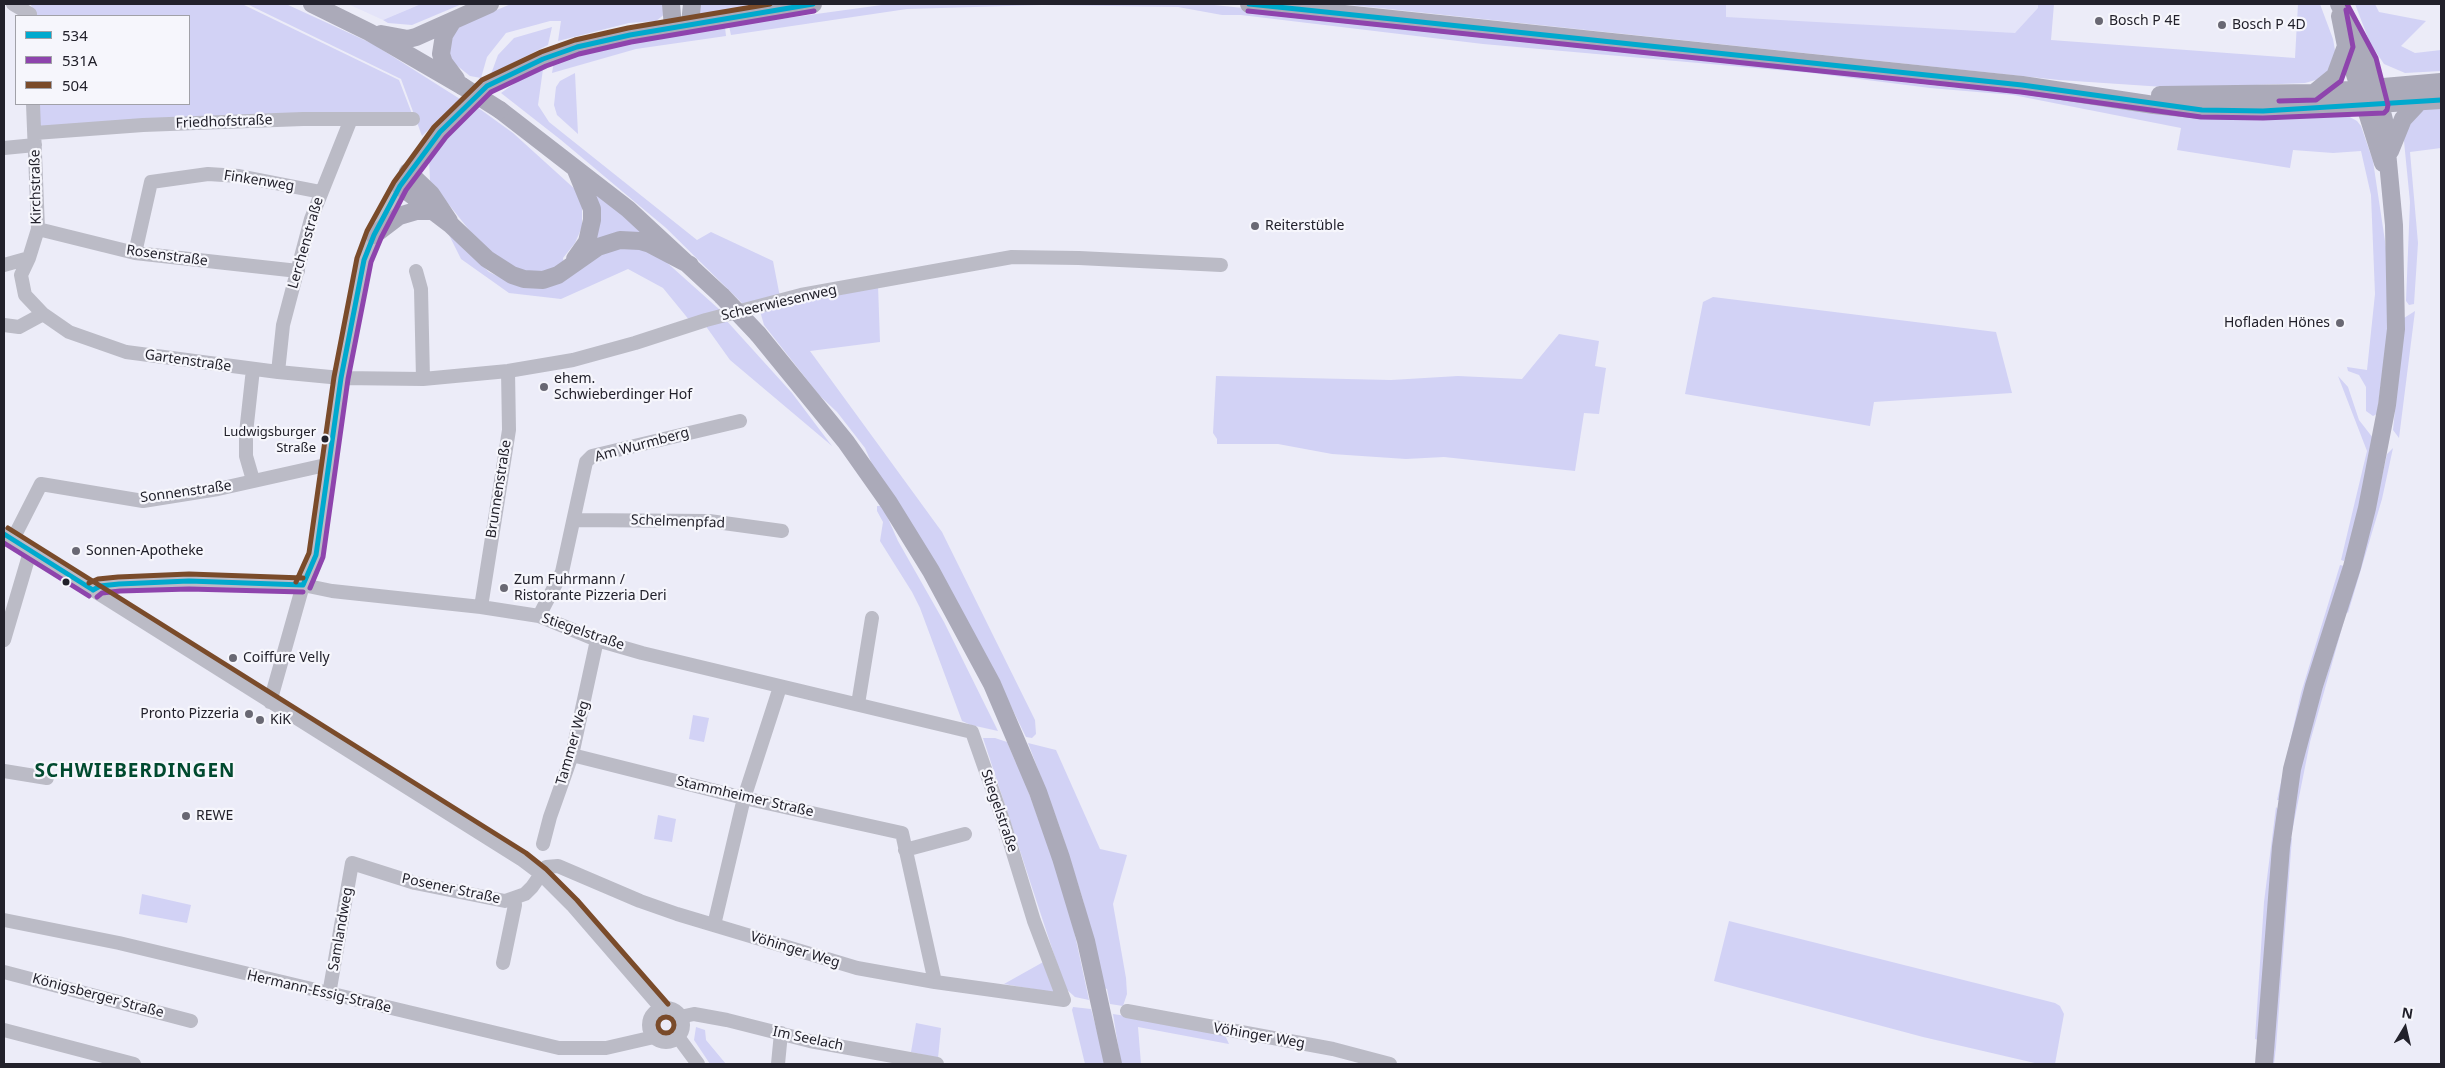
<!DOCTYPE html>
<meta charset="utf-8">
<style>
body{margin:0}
#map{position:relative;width:2445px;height:1068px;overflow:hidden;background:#ececf8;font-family:"Noto Sans",sans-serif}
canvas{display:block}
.frame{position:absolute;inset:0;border:5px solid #22212b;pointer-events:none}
.legend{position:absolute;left:15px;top:15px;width:175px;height:90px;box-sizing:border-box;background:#f6f6fc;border:1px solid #a1a1a8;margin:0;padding:6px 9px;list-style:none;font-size:15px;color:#22212b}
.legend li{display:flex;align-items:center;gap:10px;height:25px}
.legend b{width:25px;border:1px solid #a1a1a8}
.north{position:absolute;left:2380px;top:1003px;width:50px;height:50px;-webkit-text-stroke:4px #f6f6fc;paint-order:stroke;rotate:9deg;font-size:14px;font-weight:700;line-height:20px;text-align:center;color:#22212b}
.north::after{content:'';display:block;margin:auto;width:18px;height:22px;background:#22212b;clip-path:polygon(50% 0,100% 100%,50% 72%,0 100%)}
</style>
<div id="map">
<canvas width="2445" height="1068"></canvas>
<div class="frame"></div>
<ul class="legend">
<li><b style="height:6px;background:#00a9ce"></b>534</li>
<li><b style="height:6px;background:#8e44ad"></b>531A</li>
<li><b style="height:6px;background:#7a4b2a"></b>504</li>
</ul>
<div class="north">N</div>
</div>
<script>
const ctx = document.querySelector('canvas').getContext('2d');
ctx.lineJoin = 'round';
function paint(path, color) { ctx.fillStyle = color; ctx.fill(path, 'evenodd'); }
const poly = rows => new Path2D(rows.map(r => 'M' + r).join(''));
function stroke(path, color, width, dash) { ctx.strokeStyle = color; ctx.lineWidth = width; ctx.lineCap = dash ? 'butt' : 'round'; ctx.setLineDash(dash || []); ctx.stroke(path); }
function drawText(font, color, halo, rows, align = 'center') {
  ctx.font = font + ' "Noto Sans",sans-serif'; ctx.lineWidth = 4.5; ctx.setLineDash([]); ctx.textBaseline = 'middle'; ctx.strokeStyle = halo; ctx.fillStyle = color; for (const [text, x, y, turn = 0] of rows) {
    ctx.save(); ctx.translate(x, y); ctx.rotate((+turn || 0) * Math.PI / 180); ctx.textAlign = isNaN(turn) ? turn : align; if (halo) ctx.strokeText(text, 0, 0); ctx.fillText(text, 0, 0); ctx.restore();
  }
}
paint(poly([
 [348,4,421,4,383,20],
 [1485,4,2051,4,2046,65]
]), '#e4e4f9');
paint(poly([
 [31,4,242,4,399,80,414,119,36,132,35,104,189,104,189,16,33,16],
 [247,4,286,4,373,44,460,99,422,136,401,79],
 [421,4,462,4,412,25,388,23,383,20],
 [511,4,666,4,665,14,656,21,629,23,558,41,561,21,550,21,506,33,487,57,481,78,470,76,455,64,448,55,451,35,458,26],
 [692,4,768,4,690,24],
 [889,4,1205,4,1875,74,1901,82,1957,88,1988,86,2346,115,2357,121,2361,126,2373,161,2389,268,2391,307,2377,414,2373,416,2366,411,2366,387,2359,375,2348,371,2347,367,2367,370,2375,294,2371,195,2361,151,2333,153,2293,150,2290,168,2177,150,2181,128,2013,95,1930,88,1812,73,1483,44,1241,15,1222,15,1178,7,1042,5,907,9,731,35,729,26],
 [1341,4,1726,4,1726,17,2015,33,2038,8,2038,4,2054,4,2051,40,2295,58,2298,4,2320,4,2333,39,2336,56,2334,64,2323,78,2305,83,2179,88,2059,80],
 [2355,4,2375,4,2379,12,2426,21,2401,46,2415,53,2441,50,2441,71,2405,73,2384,64,2370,43],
 [552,27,548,45,491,74,498,55,514,38],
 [725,27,726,36,636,49,552,73,554,61,604,45],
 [543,69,538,105,549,122,697,240,711,232,773,261,780,297,745,306,666,228,561,140,501,93,519,80],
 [575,73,578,134,557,115,554,105,556,87,560,81],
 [2441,106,2441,148,2410,152,2418,243,2414,304,2409,305,2406,301,2410,202,2403,131,2415,113,2429,107],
 [477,107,513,133,577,191,582,205,582,227,575,243,563,258,564,264,544,273,518,271,482,246,430,181,429,159],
 [595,193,646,233,595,242],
 [449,235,489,272,516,285,529,288,543,288,610,250,636,247,664,260,720,310,690,321,663,288,628,269,561,299,509,293,461,259],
 [878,285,880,342,810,351,942,532,1035,720,1036,734,1032,738,1026,737,1023,731,1007,698,875,471,865,448,837,412,819,395,764,325,760,311],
 [1713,297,1996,332,2012,393,1874,402,1870,426,1685,394,1703,302],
 [2415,311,2399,438,2393,430,2404,318],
 [725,319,792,393,832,446,730,360,705,325],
 [1559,334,1599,341,1595,366,1606,368,1599,414,1584,413,1575,471,1444,457,1406,459,1332,454,1278,444,1217,444,1217,439,1213,433,1216,376,1391,380,1458,376,1522,379],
 [2338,376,2348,387,2359,420,2373,438,2356,533,2344,561,2341,560,2367,451],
 [2393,448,2382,499,2348,613,2345,611,2375,508,2387,454],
 [877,506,881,506,886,514,898,541,944,622,998,731,971,725,962,721,920,608,912,592,880,541,883,522,877,511],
 [2340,565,2344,566,2280,800,2277,800,2301,693],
 [2345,617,2310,742,2292,832,2290,830,2302,754],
 [693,715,709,718,704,742,689,739],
 [983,738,995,738,1007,742,1016,763,1018,763,1067,898,1089,1000,1075,997,1065,988],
 [1028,743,1056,750,1100,849,1127,855,1113,904,1126,978,1127,994,1123,1006,1110,1004,1107,989,1104,988,1083,900,1059,825],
 [2276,807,2279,810,2258,1040,2255,1039,2264,902],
 [658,815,676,819,672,842,654,839],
 [2292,838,2276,1047,2274,1064,2270,1064,2288,840],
 [142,894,191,905,187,923,139,914],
 [1729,921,2055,1003,2060,1006,2064,1014,2055,1064,2039,1064,1923,1037,1714,981],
 [1045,961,1056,993,1004,984],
 [1073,1007,1091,1009,1106,1064,1085,1064,1072,1010],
 [1113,1014,1223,1031,1229,1044,1138,1027,1141,1064,1121,1064],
 [916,1023,941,1028,938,1058,911,1052],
 [696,1027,705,1030,706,1040,726,1064,710,1064,694,1040]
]), '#d2d2f5');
stroke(poly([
 [13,4,30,14],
 [35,133,143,125,303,119,413,119],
 [4,148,35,145],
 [38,229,135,253,298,271],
 [135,253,151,182,208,174,239,176,321,192],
 [29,258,21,275,25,295,43,314,69,332,126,352,278,372,341,378,423,379,508,371,573,360,635,343,706,320,801,295,1012,257,1079,258,1221,265],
 [4,265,29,258,38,229,33,104],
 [416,271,421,289,423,379],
 [4,325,19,327,43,314],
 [253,369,246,433,246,456,253,480],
 [278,372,283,325,311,219,351,119],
 [575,520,709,521,782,531],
 [4,534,521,859,541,874,572,905,662,1009],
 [12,541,41,484,143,501,218,489,330,464],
 [93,590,100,586,119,584,189,581,209,583,303,585,332,591,481,607,539,616,597,640,642,653,972,732,1003,820,1034,921,1064,1000,935,982,857,968,677,914,640,901,558,866,546,867,532,887,525,894,505,901,415,883,352,863,329,994],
 [481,607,509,430,508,371],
 [539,616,562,572,586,462,592,456,740,421],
 [4,640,30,552],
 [270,702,303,585,316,555,341,378,364,260,374,235,400,186],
 [858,704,872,618],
 [572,755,744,798,902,833,935,982],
 [4,771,47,778],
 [543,844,550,817,572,755,597,640],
 [905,850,965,834],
 [4,920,119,943,559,1048,606,1048,654,1037],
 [714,925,744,798,780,687],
 [503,963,515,905,514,899],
 [4,972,191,1021],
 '649 1025a17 17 0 1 1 34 0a17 17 0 1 1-34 0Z',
 [1127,1011,1333,1049,1390,1064],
 [680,1017,694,1014,727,1020,810,1041,937,1064],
 [4,1030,134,1064],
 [678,1037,698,1064],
 [778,1064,781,1033]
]), '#bbbbc6', 14);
stroke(poly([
 [312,4,369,32,462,86],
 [671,4,673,27],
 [1249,4,2022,85,2154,105,2202,110,2263,111,2441,100],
 [2340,16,2346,46,2383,163],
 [452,22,444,35,441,54,444,63,456,79],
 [690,24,692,4],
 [381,34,408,39,416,37,490,4],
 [2314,93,2335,76,2346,46],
 [2160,95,2314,93,2441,82],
 [500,110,628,209,722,296],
 [2390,151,2403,119,2418,103],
 [408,172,431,194,449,221],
 [374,235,399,216,416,211,431,211],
 [575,259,587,242,592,220,592,209,576,170],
 [690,265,650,244,640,241,620,240,598,247,558,275,543,280,524,279,512,275,487,259,450,224,400,186,440,132,487,86,543,59,577,47,630,35,813,4],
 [758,334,846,442,889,503,931,571,992,684,1038,792,1061,858,1086,941,1113,1064],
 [2264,1064,2281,847,2292,769,2314,686,2352,567,2367,508,2387,405,2396,329,2394,225,2384,120,2369,61,2339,4]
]), '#abaab9', 18);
stroke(poly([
 [462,86,500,110],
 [722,296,758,334]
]), '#abaab9', 18);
stroke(poly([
 [1249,4,2022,85,2202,110,2263,111,2441,100],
 [4,534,93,590],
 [303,585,316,555,341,378,364,260,374,235,400,186,440,132,487,86,543,59,577,47,630,35,813,4],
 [93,590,100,586,119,584,189,581,303,585]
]), '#00a9ce', 5);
stroke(poly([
 [1248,11,2021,92,2201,117,2263,118,2384,113,2387,110,2388,105,2376,58,2347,4],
 [2279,101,2316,100,2341,81,2353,47,2346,10],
 [4,543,89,596],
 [310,588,323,557,348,379,371,262,381,238,406,190,446,137,491,92,546,66,579,54,631,42,814,11],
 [97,597,102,593,120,591,189,589,303,592]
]), '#8e44ad', 5);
stroke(poly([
 [8,528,526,853,546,869,577,900,668,1004],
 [296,582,309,553,334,377,357,258,367,231,394,182,434,127,482,80,541,52,575,40,628,28,770,4],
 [89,583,98,579,118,577,189,574,303,578],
 '658 1025a8 8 0 1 1 16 0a8 8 0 1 1-16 0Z'
]), '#7a4b2a', 5);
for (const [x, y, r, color] of [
 [2099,21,5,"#696873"],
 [2222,25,5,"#696873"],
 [1255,226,5,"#696873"],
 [2340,323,5,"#696873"],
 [544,387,5,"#696873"],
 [325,439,4.5,"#22212b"],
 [76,551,5,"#696873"],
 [66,582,4.5,"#22212b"],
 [504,588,5,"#696873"],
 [233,658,5,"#696873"],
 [249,714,5,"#696873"],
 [260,720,5,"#696873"],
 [186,816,5,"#696873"]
]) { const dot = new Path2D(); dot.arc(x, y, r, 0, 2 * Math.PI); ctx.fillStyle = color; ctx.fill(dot); stroke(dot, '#f6f6fc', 2); }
drawText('13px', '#22212b', '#f6f6fc', [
 ["Ludwigsburger",316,432],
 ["Straße",316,448]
], 'right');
drawText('14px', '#22212b', '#f6f6fc', [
 ["Bosch P 4E",2109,21],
 ["Bosch P 4D",2232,25],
 ["Reiterstüble",1265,226],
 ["Hofladen Hönes",2330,323,"right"],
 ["ehem.",554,379],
 ["Schwieberdinger Hof",554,395],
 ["Sonnen-Apotheke",86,551],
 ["Zum Fuhrmann /",514,580],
 ["Ristorante Pizzeria Deri",514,596],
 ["Coiffure Velly",243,658],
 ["Pronto Pizzeria",239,714,"right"],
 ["KiK",270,720],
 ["REWE",196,816]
], 'left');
drawText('14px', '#22212b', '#f6f6fc', [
 ["Friedhofstraße",224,122,-2],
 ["Finkenweg",259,181,9],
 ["Kirchstraße",36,187,-91],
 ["Lerchenstraße",306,243,-74],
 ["Rosenstraße",167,256,8],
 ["Scheerwiesenweg",779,303,-13],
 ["Gartenstraße",188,361,8],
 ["Am Wurmberg",642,445,-15],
 ["Brunnenstraße",499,489,-81],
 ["Sonnenstraße",186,492,-8],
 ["Schelmenpfad",678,522,2],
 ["Stiegelstraße",583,632,19],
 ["Tammer Weg",573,743,-74],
 ["Stammheimer Straße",745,797,13],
 ["Stiegelstraße",999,811,71],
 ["Posener Straße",451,889,12],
 ["Samlandweg",341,929,-80],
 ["Vöhinger Weg",795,950,17],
 ["Hermann-Essig-Straße",319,992,13],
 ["Königsberger Straße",98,996,15],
 ["Vöhinger Weg",1259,1036,10],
 ["Im Seelach",808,1039,12]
]);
ctx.letterSpacing = '1px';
drawText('bold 19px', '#014a2f', '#f6f6fc', [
 ["SCHWIEBERDINGEN",135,772]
]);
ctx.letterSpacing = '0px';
</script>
